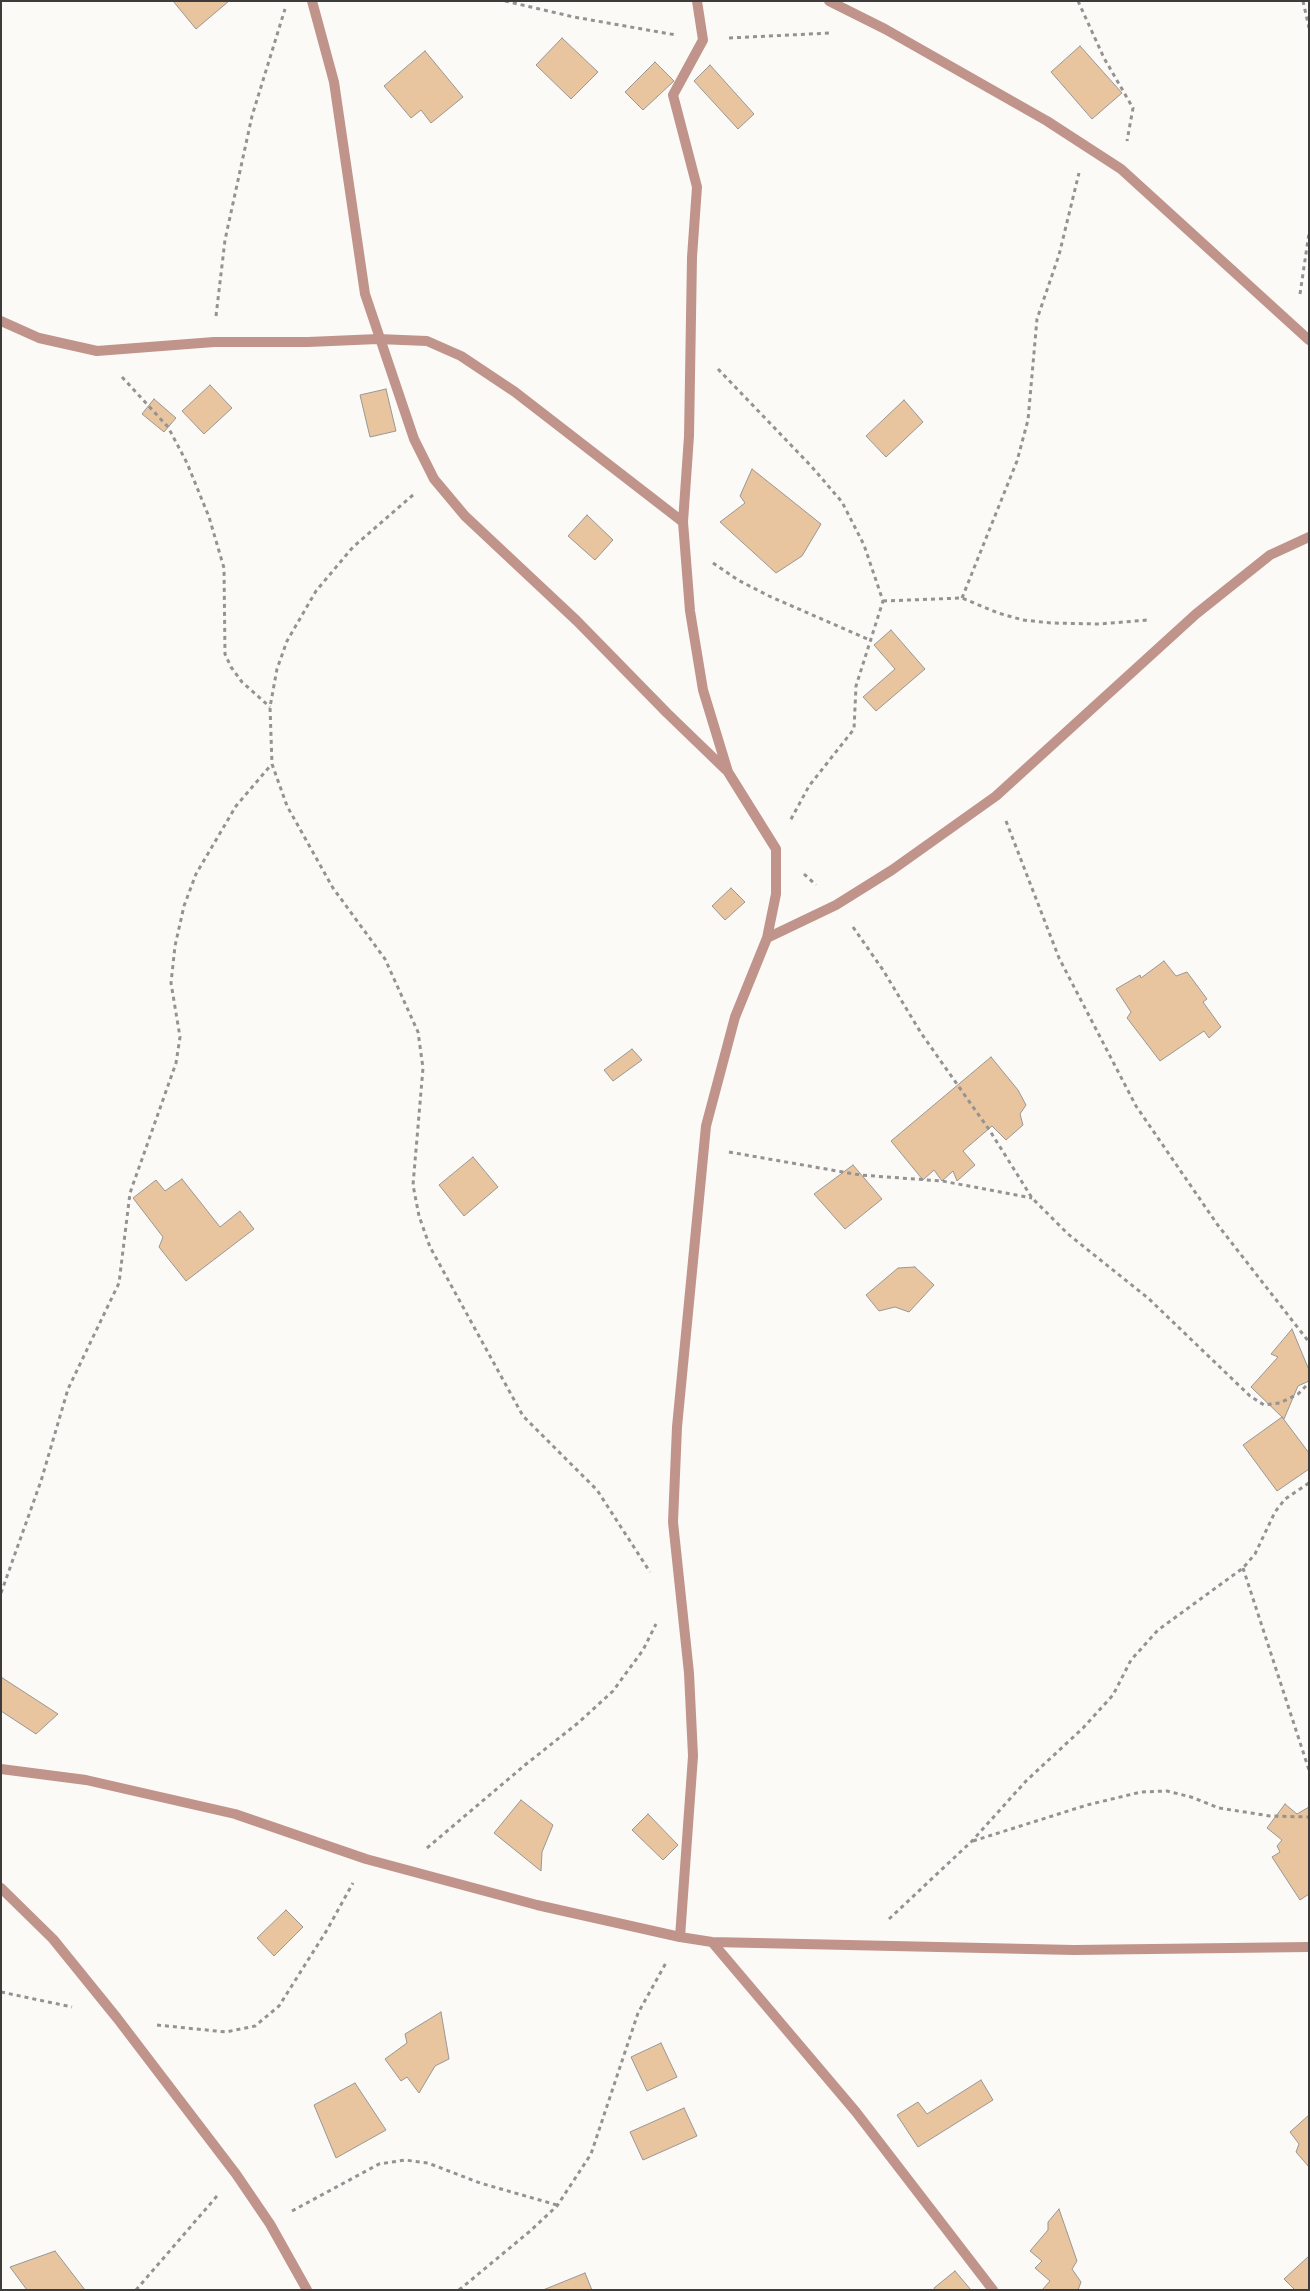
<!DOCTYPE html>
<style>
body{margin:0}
#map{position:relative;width:1310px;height:2291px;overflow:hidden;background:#fcfaf7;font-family:Jost,sans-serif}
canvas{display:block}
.frame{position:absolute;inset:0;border:2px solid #3d3c3b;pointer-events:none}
</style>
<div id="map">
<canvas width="1310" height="2291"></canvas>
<div class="frame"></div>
</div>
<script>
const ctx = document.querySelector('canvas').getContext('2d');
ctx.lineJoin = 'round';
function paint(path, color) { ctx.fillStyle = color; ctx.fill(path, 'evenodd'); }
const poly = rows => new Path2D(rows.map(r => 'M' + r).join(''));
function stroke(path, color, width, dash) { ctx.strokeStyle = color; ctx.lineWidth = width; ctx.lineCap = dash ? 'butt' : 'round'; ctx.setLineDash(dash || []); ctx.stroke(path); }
const building = poly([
 [173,1,229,1,196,29,173,1],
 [562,38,598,72,571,99,536,65,562,38],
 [1080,46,1122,93,1092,119,1051,72,1080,46],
 [425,51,463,97,431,123,421,110,411,118,384,86,425,51],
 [655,62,674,81,643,110,625,92,655,62],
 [710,65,754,114,738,129,694,81,710,65],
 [210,385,232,408,204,434,182,411,210,385],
 [386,389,396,431,370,437,360,395,386,389],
 [154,399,176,418,164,432,142,414,154,399],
 [904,400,923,422,886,457,866,436,904,400],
 [752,469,821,524,802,556,776,573,720,522,745,503,740,496,752,469],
 [587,515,613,540,595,560,568,536,587,515],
 [891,630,925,669,876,711,863,697,895,669,874,645,891,630],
 [731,888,745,902,725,920,712,906,731,888],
 [1164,961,1176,976,1187,972,1207,999,1203,1002,1221,1027,1209,1038,1204,1031,1160,1061,1127,1018,1131,1012,1116,989,1140,975,1141,978,1164,961],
 [632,1049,642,1060,613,1081,604,1070,632,1049],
 [991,1057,1018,1090,1026,1105,1020,1114,1023,1125,1006,1140,992,1126,963,1151,975,1165,957,1181,953,1171,942,1181,934,1170,923,1180,891,1141,991,1057],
 [473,1157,498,1187,464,1216,439,1185,473,1157],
 [853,1165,882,1199,845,1229,814,1194,853,1165],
 [182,1179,220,1227,240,1211,254,1229,186,1281,159,1247,163,1237,133,1198,156,1180,165,1191,182,1179],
 [915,1267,934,1285,909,1312,895,1307,879,1311,866,1295,898,1268,915,1267],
 [1292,1329,1309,1370,1309,1381,1298,1386,1284,1419,1251,1387,1278,1357,1271,1354,1292,1329],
 [1282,1417,1309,1453,1309,1469,1277,1491,1243,1445,1282,1417],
 [1,1677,58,1714,36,1734,1,1711,1,1677],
 [521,1800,553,1825,542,1852,541,1871,494,1833,521,1800],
 [1285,1804,1297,1814,1309,1807,1309,1894,1300,1900,1272,1857,1280,1852,1277,1846,1282,1840,1267,1828,1285,1804],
 [648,1814,678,1845,663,1860,632,1830,648,1814],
 [286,1910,303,1927,274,1956,257,1938,286,1910],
 [441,2012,449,2059,435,2066,419,2093,407,2077,401,2081,385,2059,407,2043,405,2034,441,2012],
 [661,2043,677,2077,647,2091,631,2057,661,2043],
 [981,2080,993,2100,918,2147,897,2115,918,2102,927,2114,981,2080],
 [355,2083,386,2130,336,2158,314,2105,355,2083],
 [684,2108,697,2136,643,2160,630,2132,684,2108],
 [1309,2115,1309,2167,1296,2152,1299,2144,1290,2132,1309,2115],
 [1059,2209,1077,2261,1072,2269,1081,2282,1078,2290,1042,2290,1050,2281,1035,2268,1042,2261,1030,2251,1048,2230,1048,2222,1059,2209],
 [55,2251,85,2290,27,2290,10,2267,55,2251],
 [1309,2256,1309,2290,1295,2290,1284,2279,1309,2256],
 [955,2271,971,2290,935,2290,934,2288,955,2271],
 [585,2273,592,2290,543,2290,585,2273]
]);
paint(building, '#e8c49f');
stroke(building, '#999794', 1);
stroke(poly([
 [505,1,574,17,676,35],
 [1078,1,1104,58,1133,108,1127,141],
 [1303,1,1309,28],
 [729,38,830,33],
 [1300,294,1309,233],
 [216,316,225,240,252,116,285,9],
 [718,369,812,467,842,502,864,545,883,601,856,686,854,729,809,786,790,821],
 [122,377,168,427,187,463,209,517,224,568,225,654,231,667,242,682,270,707],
 [413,495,353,547,316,591,287,641,277,669,270,707,272,764,287,806,333,888,385,959,418,1032,423,1068,413,1185,419,1216,430,1247,523,1416,597,1490,650,1572],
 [713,563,738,580,769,596,872,641],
 [962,598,1017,461,1028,420,1037,319,1059,255,1079,173],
 [883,601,962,598,998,613,1023,620,1051,623,1099,624,1148,620],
 [1006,821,1059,958,1136,1106,1217,1224,1309,1342],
 [804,874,816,885],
 [853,927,883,970,921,1033,990,1131,1032,1198,1068,1234,1148,1298,1250,1396,1264,1405,1280,1403,1298,1394,1309,1383],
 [729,1152,860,1175,942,1181,1032,1198],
 [1243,1568,1309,1770],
 [1,1593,41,1481,68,1389,119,1283,130,1193,176,1063,180,1037,171,983,175,946,184,906,196,874,236,806,271,765],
 [973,1841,1087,1805,1141,1792,1167,1791,1191,1797,1219,1808,1270,1816,1309,1817],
 [427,1848,525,1765,578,1723,613,1691,643,1650,656,1624],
 [889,1919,972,1841,1026,1781,1083,1728,1113,1695,1131,1660,1158,1630,1243,1568,1255,1554,1275,1512,1285,1499,1309,1483],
 [1,1992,72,2007],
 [157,2025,226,2032,255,2026,279,2006,327,1930,353,1883],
 [292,2211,379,2164,405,2160,428,2163,480,2183,557,2205],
 [136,2290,217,2196],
 [459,2290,529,2232,557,2206,591,2154,638,2013,667,1961]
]), '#949391', 3, [4, 4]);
stroke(poly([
 [312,1,334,82,365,294,414,439,434,479,465,516,577,621,667,713,726,770],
 [829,1,885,29,1047,121,1121,169,1309,340],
 [1,321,39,338,97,351,214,342,308,342,378,339,427,341,461,356,515,392,683,522],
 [767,938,836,905,892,870,996,796,1196,614,1270,555,1309,537],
 [1,1769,86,1780,235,1814,366,1859,537,1905,680,1937,712,1942,1074,1950,1309,1947],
 [1,1888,53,1939,117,2018,236,2174,270,2224,307,2290],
 [680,1937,693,1756,689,1673,673,1522,677,1427,706,1126,735,1017,767,938,776,894,776,849,728,772,703,690,690,611,683,522,689,436,692,257,697,187,673,95,703,40,697,1],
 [712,1942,856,2112,993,2290]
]), '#c1948b', 10);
</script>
